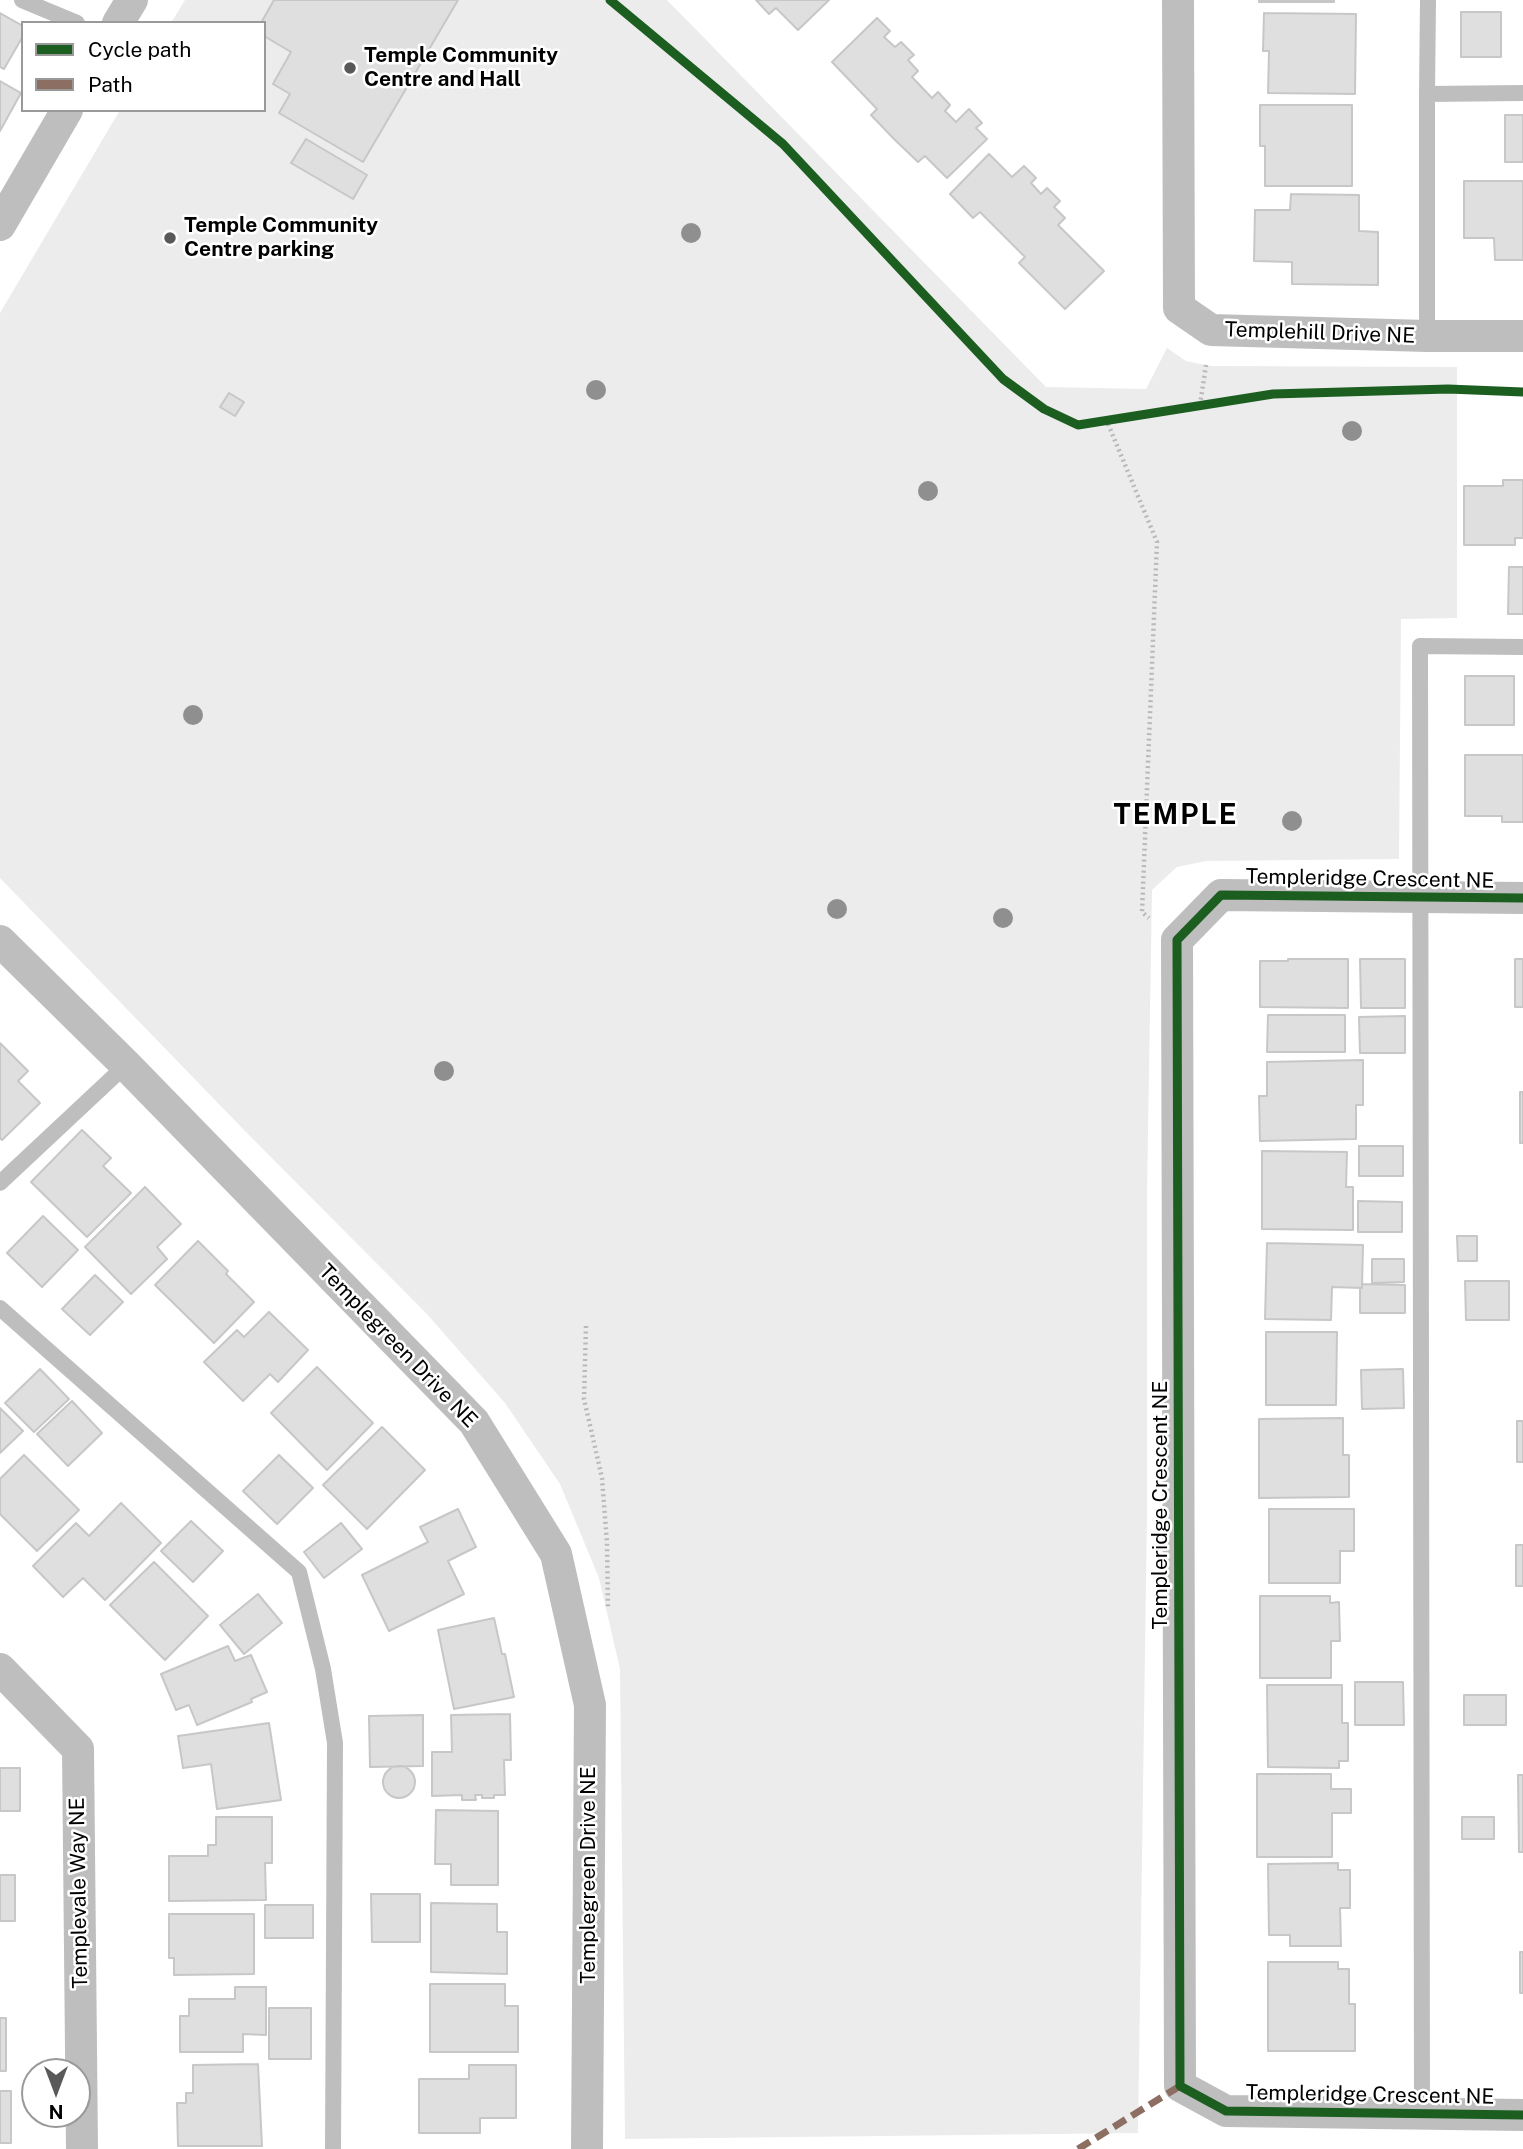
<!DOCTYPE html>
<style>
body{margin:0}
#map{position:relative;width:1523px;height:2149px;overflow:hidden;background:#fff;font-family:"Public Sans",sans-serif}
canvas{display:block}
.legend{position:absolute;left:21px;top:21px;width:245px;height:91px;box-sizing:border-box;background:#fff;border:2px solid #999;margin:0;padding:9px 12px;list-style:none;font-size:21px;color:#000}
.legend li{display:flex;align-items:center;gap:14px;height:35px}
.legend b{width:35px;border:2px solid #999}
.north{position:absolute;left:21px;top:2058px;width:70px;height:70px;box-sizing:border-box;background:#fff;border:2px solid #999;border-radius:50%;rotate:180deg;font-size:19px;font-weight:700;line-height:28px;text-align:center;color:#000}
.north::after{content:'';display:block;margin:auto;width:24px;height:32px;background:#595959;clip-path:polygon(50% 0,100% 100%,50% 72%,0 100%)}
</style>
<div id="map">
<canvas width="1523" height="2149"></canvas>
<ul class="legend">
<li><b style="height:9px;background:#1b5e20"></b>Cycle path</li>
<li><b style="height:9px;background:#8d6e63"></b>Path</li>
</ul>
<div class="north">N</div>
</div>
<script>
const ctx = document.querySelector('canvas').getContext('2d');
ctx.lineJoin = 'round';
function paint(path, color) { ctx.fillStyle = color; ctx.fill(path, 'evenodd'); }
const poly = rows => new Path2D(rows.map(r => 'M' + r).join(''));
function stroke(path, color, width, dash) { ctx.strokeStyle = color; ctx.lineWidth = width; ctx.lineCap = dash ? 'butt' : 'round'; ctx.setLineDash(dash || []); ctx.stroke(path); }
function drawText(font, color, halo, rows, align = 'center') {
  ctx.font = font + ' "Public Sans",sans-serif'; ctx.lineWidth = 5; ctx.setLineDash([]); ctx.textBaseline = 'middle'; ctx.strokeStyle = halo; ctx.fillStyle = color; for (const [text, x, y, turn = 0] of rows) {
    ctx.save(); ctx.translate(x, y); ctx.rotate((+turn || 0) * Math.PI / 180); ctx.textAlign = isNaN(turn) ? turn : align; if (halo) ctx.strokeText(text, 0, 0); ctx.fillText(text, 0, 0); ctx.restore();
  }
}
paint(poly([
 [185,0,667,0,1046,387,1146,389,1167,348,1186,361,1210,366,1457,367,1457,618,1401,619,1399,859,1206,861,1177,867,1152,890,1147,1192,1147,1513,1138,2133,625,2139,620,1669,599,1578,560,1484,505,1403,426,1313,244,1130,0,878,0,313,120,110,264,110,264,23,171,23]
]), '#ececec');
const building = poly([
 [274,0,458,0,363,162,279,113,290,94,273,84,291,52,264,36,264,23,261,23,274,0],
 [756,0,829,0,798,30,776,8,769,14,756,0],
 [1259,0,1334,0,1334,2,1259,2,1259,0],
 [1461,12,1501,12,1501,57,1461,57,1461,12],
 [0,13,23,26,23,36,4,69,0,67,0,13],
 [1264,13,1356,14,1355,94,1268,93,1269,51,1263,51,1264,13],
 [877,18,890,31,884,37,895,47,901,42,914,55,908,60,918,71,912,77,932,98,938,92,950,105,945,111,956,122,969,109,982,123,976,128,987,139,947,178,925,156,918,162,894,139,871,115,877,109,832,62,877,18],
 [0,81,21,93,0,131,0,81],
 [1260,105,1352,105,1352,186,1265,186,1265,146,1260,146,1260,105],
 [1505,115,1523,115,1523,162,1505,162,1505,115],
 [306,139,367,175,353,199,291,163,306,139],
 [989,154,1012,177,1024,166,1036,178,1031,183,1041,194,1047,188,1060,201,1054,207,1065,218,1058,225,1104,271,1065,309,1019,263,1025,257,980,212,973,218,950,194,989,154],
 [1464,181,1523,181,1523,260,1495,260,1494,238,1464,238,1464,181],
 [1291,194,1359,195,1359,231,1378,232,1378,285,1292,284,1292,262,1254,261,1255,210,1290,210,1291,194],
 [229,393,244,402,235,416,220,407,229,393],
 [1503,480,1523,480,1523,538,1515,538,1515,545,1464,545,1464,486,1503,486,1503,480],
 [1509,567,1523,567,1523,614,1508,614,1509,567],
 [1465,676,1514,676,1514,725,1465,725,1465,676],
 [1465,755,1523,755,1523,822,1502,822,1502,816,1465,816,1465,755],
 [1288,959,1348,959,1348,1008,1260,1007,1260,961,1288,961,1288,959],
 [1360,959,1405,959,1405,1008,1361,1008,1360,959],
 [1515,959,1523,959,1523,1007,1515,1007,1515,959],
 [1268,1015,1345,1015,1345,1052,1267,1052,1268,1015],
 [1405,1016,1405,1053,1360,1053,1359,1017,1405,1016],
 [0,1043,28,1071,18,1081,40,1103,2,1140,0,1138,0,1043],
 [1363,1060,1363,1105,1356,1105,1356,1139,1260,1141,1259,1096,1267,1096,1267,1062,1363,1060],
 [1520,1092,1523,1092,1523,1143,1520,1143,1520,1092],
 [82,1130,111,1158,103,1166,131,1193,87,1237,31,1182,82,1130],
 [1359,1146,1403,1146,1403,1176,1359,1176,1359,1146],
 [1262,1151,1347,1152,1346,1187,1353,1187,1353,1230,1262,1229,1262,1151],
 [145,1187,181,1224,157,1247,167,1259,131,1294,85,1247,145,1187],
 [1358,1201,1402,1202,1402,1232,1358,1232,1358,1201],
 [43,1216,78,1250,42,1287,7,1253,43,1216],
 [1457,1236,1477,1236,1477,1261,1458,1261,1457,1236],
 [198,1241,228,1271,226,1274,254,1302,214,1343,155,1285,198,1241],
 [1267,1243,1363,1245,1362,1288,1332,1287,1331,1320,1265,1319,1267,1243],
 [1372,1259,1404,1259,1404,1282,1372,1283,1372,1259],
 [95,1275,123,1302,90,1335,62,1309,95,1275],
 [1465,1281,1509,1281,1509,1320,1466,1320,1465,1281],
 [1362,1284,1405,1285,1405,1313,1360,1313,1360,1288,1362,1288,1362,1284],
 [269,1312,308,1350,278,1382,270,1374,243,1401,204,1362,237,1330,244,1337,269,1312],
 [1266,1332,1337,1332,1336,1405,1266,1405,1266,1332],
 [317,1367,373,1423,327,1470,271,1413,317,1367],
 [40,1369,69,1399,34,1432,5,1403,40,1369],
 [1403,1369,1404,1408,1362,1409,1361,1370,1403,1369],
 [72,1401,102,1433,68,1466,37,1434,72,1401],
 [0,1408,23,1431,0,1453,0,1408],
 [1343,1418,1343,1455,1349,1455,1349,1497,1259,1498,1259,1419,1343,1418],
 [1517,1421,1523,1421,1523,1462,1517,1462,1517,1421],
 [382,1427,425,1470,367,1529,323,1485,382,1427],
 [24,1455,79,1510,37,1551,0,1514,0,1479,24,1455],
 [279,1455,313,1488,277,1524,243,1491,279,1455],
 [121,1503,161,1543,105,1600,83,1578,63,1597,33,1566,76,1523,89,1536,121,1503],
 [458,1509,476,1547,448,1561,464,1594,389,1631,362,1575,428,1542,420,1527,458,1509],
 [1269,1509,1354,1509,1354,1551,1340,1551,1340,1583,1269,1583,1269,1509],
 [191,1521,223,1551,193,1582,161,1551,191,1521],
 [341,1523,362,1549,324,1578,304,1552,341,1523],
 [1516,1545,1523,1545,1523,1586,1516,1586,1516,1545],
 [154,1562,208,1616,165,1660,110,1605,154,1562],
 [258,1594,282,1623,244,1654,220,1625,258,1594],
 [1260,1596,1330,1596,1330,1603,1339,1602,1340,1641,1331,1641,1331,1678,1260,1678,1260,1596],
 [494,1618,502,1654,505,1654,514,1697,454,1709,438,1630,494,1618],
 [228,1646,235,1661,251,1655,267,1692,251,1699,252,1702,197,1725,189,1705,176,1710,161,1674,228,1646],
 [1355,1682,1403,1682,1404,1725,1355,1725,1355,1682],
 [1267,1685,1342,1685,1342,1723,1348,1723,1348,1761,1339,1761,1339,1768,1268,1767,1267,1685],
 [1464,1695,1506,1695,1506,1725,1464,1725,1464,1695],
 [510,1714,511,1760,504,1760,505,1795,494,1795,494,1798,482,1798,482,1795,475,1795,476,1800,462,1800,462,1795,432,1796,432,1752,452,1752,451,1715,510,1714],
 [423,1715,423,1766,370,1767,369,1716,423,1715],
 [269,1723,281,1800,217,1809,211,1764,183,1768,178,1736,269,1723],
 '383 1782a16 16 0 1 1 32 0a16 16 0 1 1-32 0Z',
 [0,1768,20,1768,20,1811,0,1811,0,1768],
 [1257,1774,1331,1774,1331,1789,1351,1789,1351,1813,1332,1813,1332,1857,1257,1857,1257,1774],
 [1518,1775,1523,1775,1523,1852,1519,1852,1518,1775],
 [436,1810,498,1811,498,1885,451,1885,451,1864,435,1864,436,1810],
 [216,1817,272,1817,272,1863,265,1863,266,1900,169,1901,169,1856,208,1856,208,1845,216,1845,216,1817],
 [1462,1817,1494,1817,1494,1839,1462,1839,1462,1817],
 [1338,1863,1338,1870,1350,1870,1350,1908,1340,1908,1341,1946,1290,1946,1290,1935,1269,1935,1268,1864,1338,1863],
 [0,1875,15,1875,15,1921,0,1921,0,1875],
 [371,1894,420,1894,420,1942,372,1942,371,1894],
 [431,1903,497,1904,497,1932,507,1932,507,1974,431,1972,431,1903],
 [265,1905,313,1905,313,1938,265,1938,265,1905],
 [169,1914,254,1914,254,1974,174,1975,174,1958,169,1958,169,1914],
 [1520,1952,1523,1952,1523,1993,1520,1993,1520,1952],
 [1268,1962,1338,1962,1338,1969,1349,1969,1349,2004,1355,2004,1355,2051,1268,2051,1268,1962],
 [430,1984,505,1984,505,2006,518,2006,518,2052,430,2052,430,1984],
 [235,1987,266,1987,266,2035,243,2034,243,2052,180,2052,180,2016,189,2016,189,1999,235,1999,235,1987],
 [269,2008,311,2008,311,2059,269,2059,269,2008],
 [0,2018,6,2018,6,2071,0,2071,0,2018],
 [258,2064,262,2146,178,2146,177,2103,186,2103,186,2093,193,2093,193,2065,258,2064],
 [469,2065,516,2065,516,2118,480,2118,480,2133,419,2133,419,2079,469,2079,469,2065],
 [0,2091,11,2091,11,2143,0,2143,0,2091]
]);
paint(building, '#dfdfdf');
stroke(building, '#c7c7c7', 2);
stroke(poly([
 [1200,405,1206,365],
 [1106,419,1157,542,1142,912,1149,918],
 [586,1326,584,1399,602,1478,607,1543,608,1609]
]), '#b9b9b9', 4.5, [2, 3.5]);
stroke(poly([
 [22,0,77,23],
 [1427,94,1428,0],
 [1427,336,1427,94,1523,93],
 [0,1183,126,1065],
 [0,1308,299,1572,323,1669,335,1743,333,2149],
 [1422,2114,1420,646,1523,647]
]), '#bebebe', 16);
stroke(poly([
 [1178,0,1179,308,1211,330,1427,336,1523,336],
 [118,23,132,0],
 [0,225,67,110],
 [1523,898,1221,895,1177,940,1180,2086,1226,2111,1523,2115],
 [0,941,126,1065,474,1422,556,1554,590,1705,587,2149],
 [0,1669,78,1749,82,2149]
]), '#bebebe', 32);
stroke(poly([
 [1078,2149,1180,2086]
]), '#8d6e63', 7, [14, 7]);
stroke(poly([
 [610,0,783,144,1003,379,1044,409,1078,425,1273,394,1448,389,1523,392],
 [1523,898,1221,895,1177,940,1180,2086,1226,2111,1523,2115]
]), '#1b5e20', 9);
ctx.fillStyle = '#8f8f8f';
for (const [x, y] of [
 [691,233],
 [596,390],
 [1352,431],
 [928,491],
 [193,715],
 [1292,821],
 [837,909],
 [1003,918],
 [444,1071]
]) { ctx.beginPath(); ctx.arc(x, y, 10, 0, 2 * Math.PI); ctx.fill(); }
for (const [x, y, r, color] of [
 [350,68,7,"#595959"],
 [170,238,7,"#595959"]
]) { const dot = new Path2D(); dot.arc(x, y, r, 0, 2 * Math.PI); ctx.fillStyle = color; ctx.fill(dot); stroke(dot, '#fff', 2.5); }
drawText('bold 21px', '#000', '#fff', [
 ["Temple Community",364,56],
 ["Centre and Hall",364,80],
 ["Temple Community",184,226],
 ["Centre parking",184,250]
], 'left');
drawText('21px', '#000', '#fff', [
 ["Templehill Drive NE",1320,333,2],
 ["Templeridge Crescent NE",1370,879,1],
 ["Templegreen Drive NE",398,1346,46],
 ["Templeridge Crescent NE",1161,1505,-90],
 ["Templegreen Drive NE",589,1875,-90],
 ["Templevale Way NE",79,1893,-91],
 ["Templeridge Crescent NE",1370,2095,1]
]);
ctx.letterSpacing = '2px';
drawText('bold 28px', '#000', '#fff', [
 ["TEMPLE",1176,815]
]);
ctx.letterSpacing = '0px';
</script>
